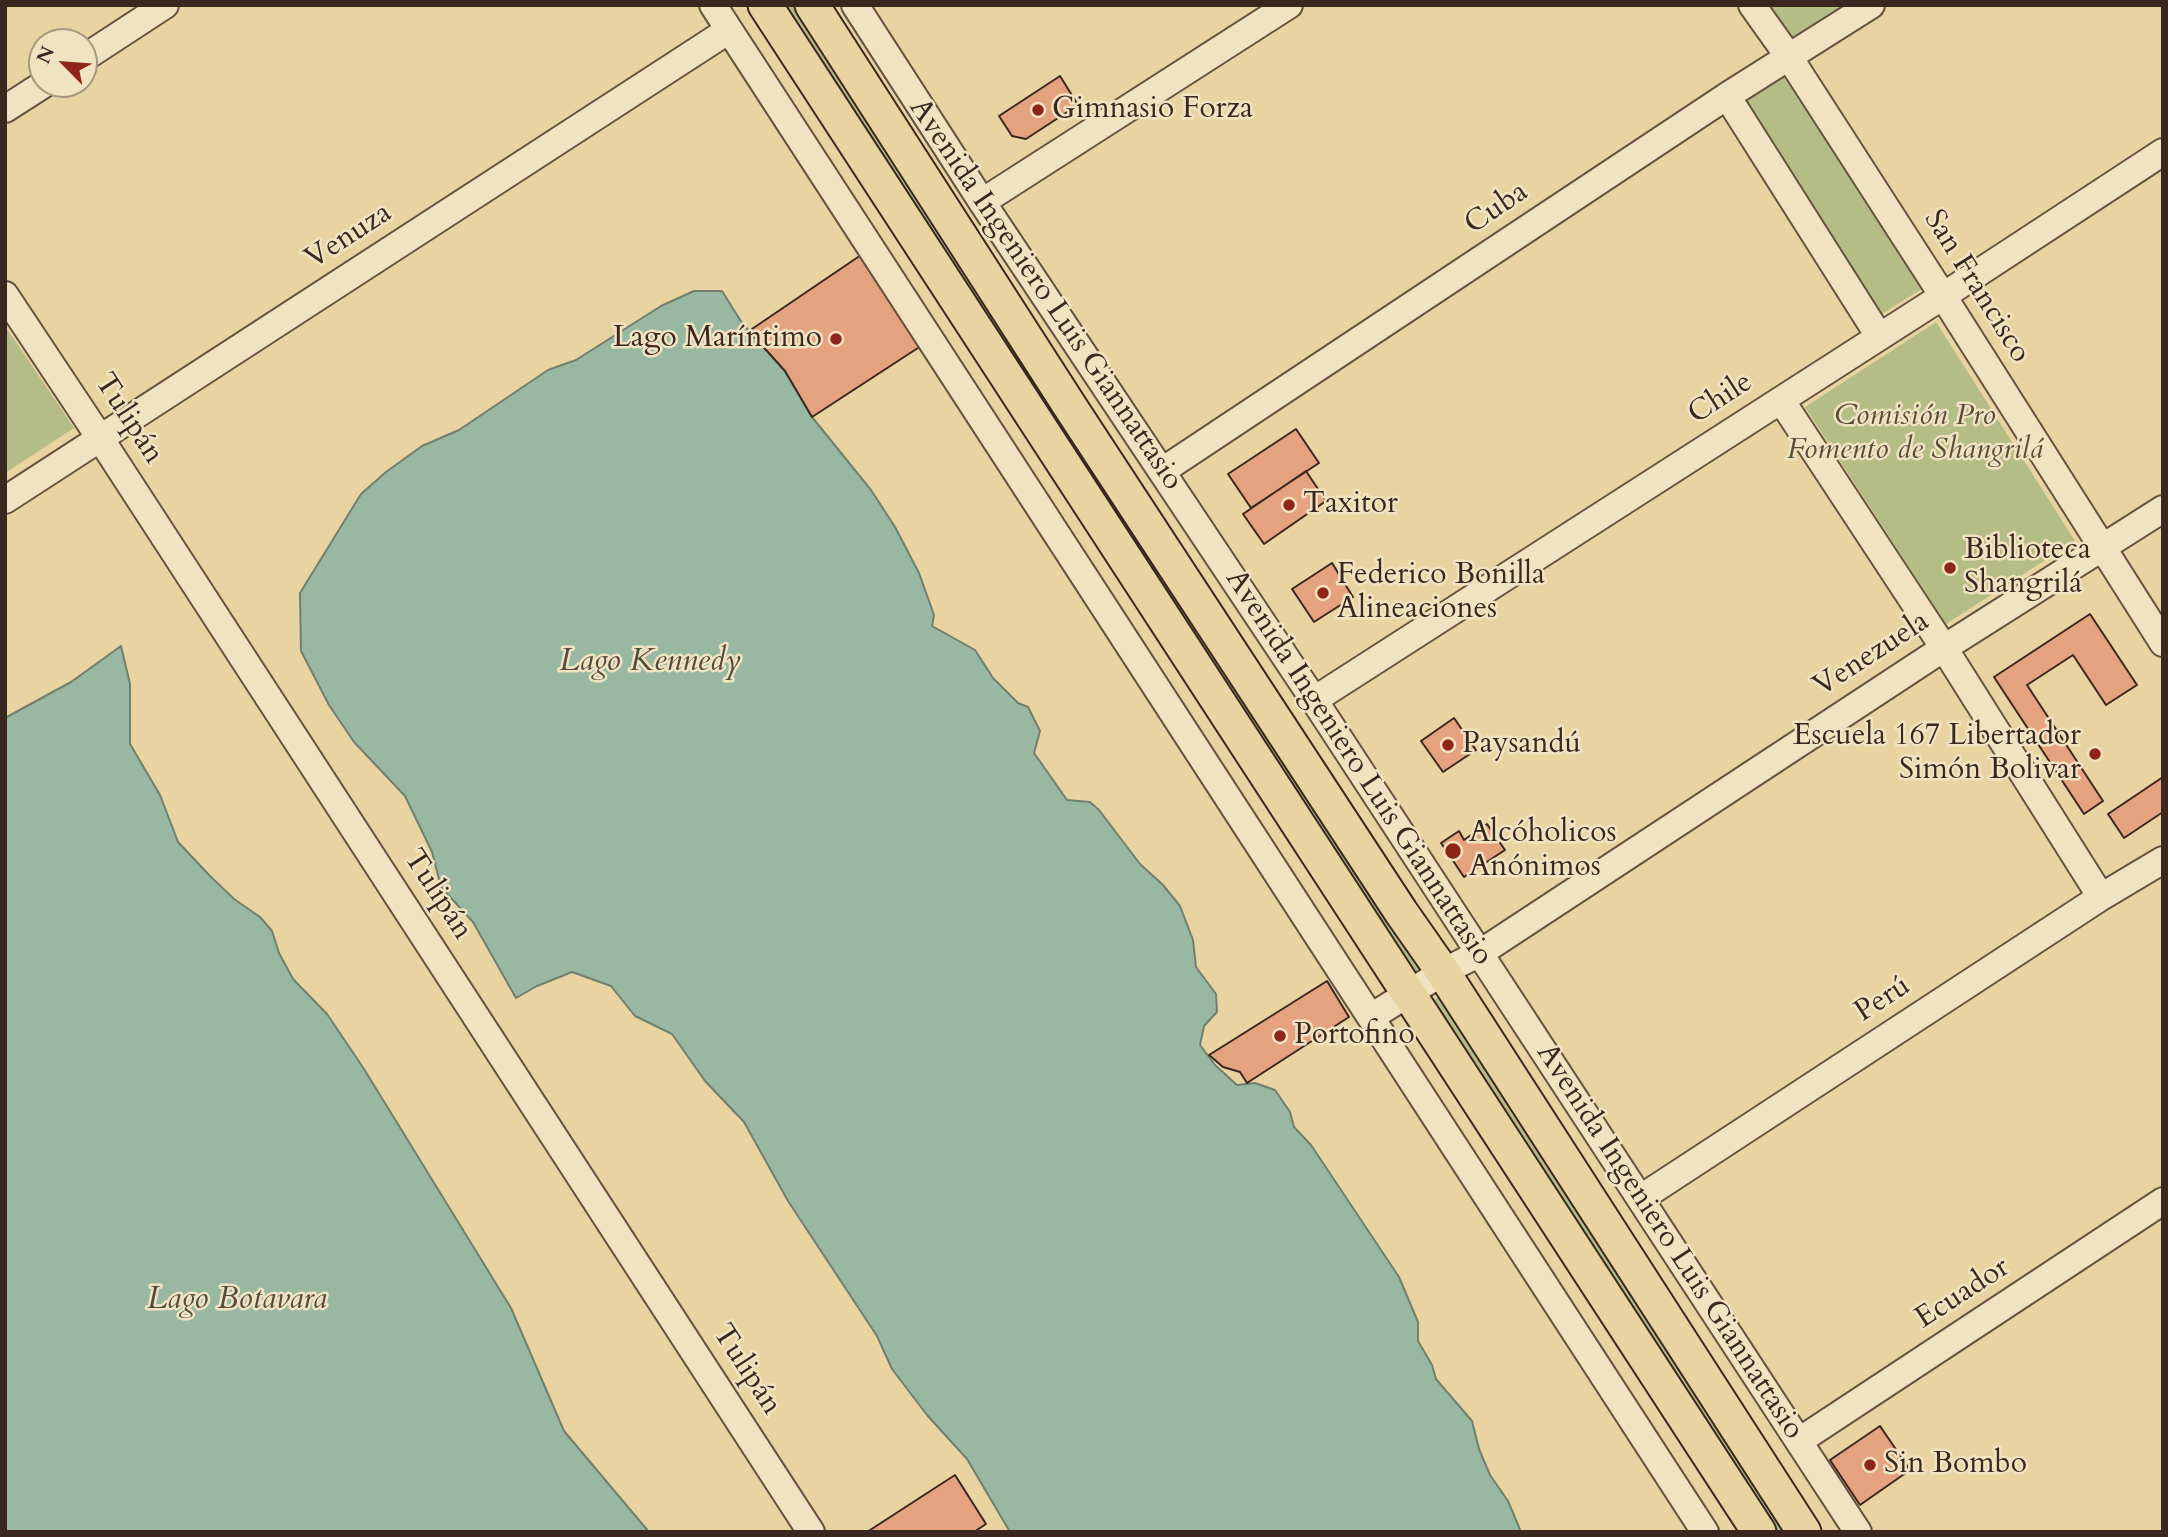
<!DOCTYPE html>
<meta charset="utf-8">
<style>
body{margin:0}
#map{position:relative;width:2168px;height:1537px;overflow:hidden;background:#e9d4a1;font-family:Cardo,serif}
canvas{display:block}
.frame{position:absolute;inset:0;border:7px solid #392720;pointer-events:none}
.north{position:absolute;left:28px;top:28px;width:70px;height:70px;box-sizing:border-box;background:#f1e3c2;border:2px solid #a79881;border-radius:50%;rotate:295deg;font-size:19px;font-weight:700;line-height:28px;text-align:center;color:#392720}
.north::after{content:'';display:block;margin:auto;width:24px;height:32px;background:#8f2418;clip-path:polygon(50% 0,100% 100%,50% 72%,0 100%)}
</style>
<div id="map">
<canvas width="2168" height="1537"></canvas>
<div class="frame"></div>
<div class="north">N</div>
</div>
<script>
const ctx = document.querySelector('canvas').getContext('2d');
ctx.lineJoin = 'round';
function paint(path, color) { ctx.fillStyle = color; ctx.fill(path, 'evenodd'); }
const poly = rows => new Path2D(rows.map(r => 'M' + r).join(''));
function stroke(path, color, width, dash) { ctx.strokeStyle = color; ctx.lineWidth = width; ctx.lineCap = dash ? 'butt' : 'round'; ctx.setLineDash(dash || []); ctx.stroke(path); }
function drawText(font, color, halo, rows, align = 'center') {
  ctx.font = font + ' Cardo,serif'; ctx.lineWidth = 5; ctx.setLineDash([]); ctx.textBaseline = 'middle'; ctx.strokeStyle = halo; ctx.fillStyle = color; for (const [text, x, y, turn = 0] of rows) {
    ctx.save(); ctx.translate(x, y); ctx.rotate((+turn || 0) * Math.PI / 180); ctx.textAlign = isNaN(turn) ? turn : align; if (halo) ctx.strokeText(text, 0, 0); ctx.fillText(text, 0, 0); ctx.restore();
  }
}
paint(poly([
 [777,5,800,5,1423,964,1419,972,1414,975],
 [1765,5,1848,5,1795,40,1785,36],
 [1784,76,1923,288,1882,314,1744,102],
 [1936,322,2075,541,1946,624,1805,407],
 [5,326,74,428,5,473],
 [1437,998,1444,999,1793,1532,1773,1532,1432,1001]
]), '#b5bd86');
const water = poly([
 [694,291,722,291,742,323,785,371,812,417,871,490,895,527,919,573,934,615,932,626,975,650,993,678,1018,703,1028,707,1040,731,1034,753,1067,800,1090,802,1099,810,1140,864,1163,885,1180,906,1193,940,1196,967,1216,994,1217,1012,1204,1026,1200,1045,1215,1065,1237,1085,1255,1083,1275,1090,1290,1112,1294,1127,1311,1145,1399,1277,1418,1322,1418,1341,1432,1365,1436,1379,1472,1421,1479,1449,1490,1475,1508,1501,1521,1532,1010,1532,967,1459,927,1415,892,1369,877,1336,788,1201,744,1122,705,1081,672,1034,635,1016,611,986,572,972,537,986,516,998,473,922,441,887,432,852,405,796,354,742,329,705,301,651,300,593,361,494,386,472,422,446,459,430,548,370,576,360,661,306,694,291],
 [121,646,130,684,130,744,160,795,178,842,210,876,234,899,260,917,272,931,279,953,293,979,327,1014,364,1069,511,1308,564,1431,649,1532,5,1532,5,718,71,682,121,646]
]);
paint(water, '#98b8a2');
stroke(water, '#727e6e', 2);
const building = poly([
 [1060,76,1078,105,1026,139,1012,136,999,116,1060,76],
 [861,255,921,346,812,417,785,371,749,331,861,255],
 [1296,429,1319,463,1251,508,1228,474,1296,429],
 [1306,471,1326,501,1264,544,1243,514,1306,471],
 [1332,563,1353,597,1314,622,1292,589,1332,563],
 [2090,614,2137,685,2106,705,2073,655,2027,685,2103,801,2084,814,1994,677,2090,614],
 [1454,718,1476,750,1443,772,1421,741,1454,718],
 [2163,777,2163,812,2124,838,2108,814,2163,777],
 [1487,824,1505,850,1464,877,1441,843,1459,831,1464,840,1487,824],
 [1327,981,1349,1017,1247,1083,1240,1072,1223,1067,1209,1055,1327,981],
 [1880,1426,1910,1470,1860,1505,1830,1460,1880,1426],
 [955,1475,986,1524,974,1532,867,1532,955,1475]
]);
paint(building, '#e5a27e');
stroke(building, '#392720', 2);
const minor = poly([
 [713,5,1705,1532],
 [855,5,982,202,1314,700,1858,1532],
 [1752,5,1789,57,1943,296,2163,643],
 [84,58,165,5],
 [1727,96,1879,336],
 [5,109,44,84],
 [982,202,1289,5],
 [5,295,100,438,811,1532],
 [1781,400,1944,648,2101,897],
 [1162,471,1727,96,1871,5],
 [5,500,729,30],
 [1314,700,1943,296,2163,152],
 [1371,1017,1443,972,1480,953,1944,648,2163,509],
 [1641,1198,2101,897,2163,860],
 [1799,1441,2163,1201]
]);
const major = poly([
 [765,5,1759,1532],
 [812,5,1071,408,1401,912,1443,972,1804,1532]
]);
stroke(minor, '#655240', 30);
stroke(major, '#392720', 37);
stroke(minor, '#f1e3c2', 26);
stroke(major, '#e9d4a1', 33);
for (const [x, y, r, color] of [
 [1038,110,7,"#8f2418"],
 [836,339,7,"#8f2418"],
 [1289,505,7,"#8f2418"],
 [1950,568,7,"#8f2418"],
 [1323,593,7,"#8f2418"],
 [1448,745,7,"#8f2418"],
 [2095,754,7,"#8f2418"],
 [1453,851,9,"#8f2418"],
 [1280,1036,7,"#8f2418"],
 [1870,1465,7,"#8f2418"]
]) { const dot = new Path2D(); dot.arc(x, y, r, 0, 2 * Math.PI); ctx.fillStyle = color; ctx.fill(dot); stroke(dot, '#f1e3c2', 2.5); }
drawText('30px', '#392720', '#f1e3c2', [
 ["Gimnasio Forza",1052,110],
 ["Lago Maríntimo",822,339,"right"],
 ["Taxitor",1303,505],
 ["Biblioteca",1964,551],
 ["Shangrilá",1964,585],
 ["Federico Bonilla",1337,576],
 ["Alineaciones",1337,610],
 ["Escuela 167 Libertador",2081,737,"right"],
 ["Simón Bolivar",2081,771,"right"],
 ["Paysandú",1462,745],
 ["Alcóholicos",1469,834],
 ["Anónimos",1469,868],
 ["Portofino",1294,1036],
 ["Sin Bombo",1884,1465]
], 'left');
drawText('30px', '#392720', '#f1e3c2', [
 ["Cuba",1497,209,-34],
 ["Venuza",349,237,-33],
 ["San Francisco",1976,287,58],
 ["Avenida Ingeniero Luis Giannattasio",1045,295,56],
 ["Chile",1721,399,-33],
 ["Tulipán",128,419,57],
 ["Venezuela",1872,655,-33],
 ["Avenida Ingeniero Luis Giannattasio",1358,768,57],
 ["Tulipán",437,895,57],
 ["Perú",1883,1000,-33],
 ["Avenida Ingeniero Luis Giannattasio",1669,1242,57],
 ["Ecuador",1963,1294,-33],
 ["Tulipán",746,1370,57]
]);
drawText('italic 30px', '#584c3a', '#f1e3c2', [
 ["Comisión Pro",1915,417],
 ["Fomento de Shangrilá",1915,451]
]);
drawText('italic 32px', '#514b40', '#f1e3c2', [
 ["Lago Kennedy",650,663],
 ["Lago Botavara",237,1301]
]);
</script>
